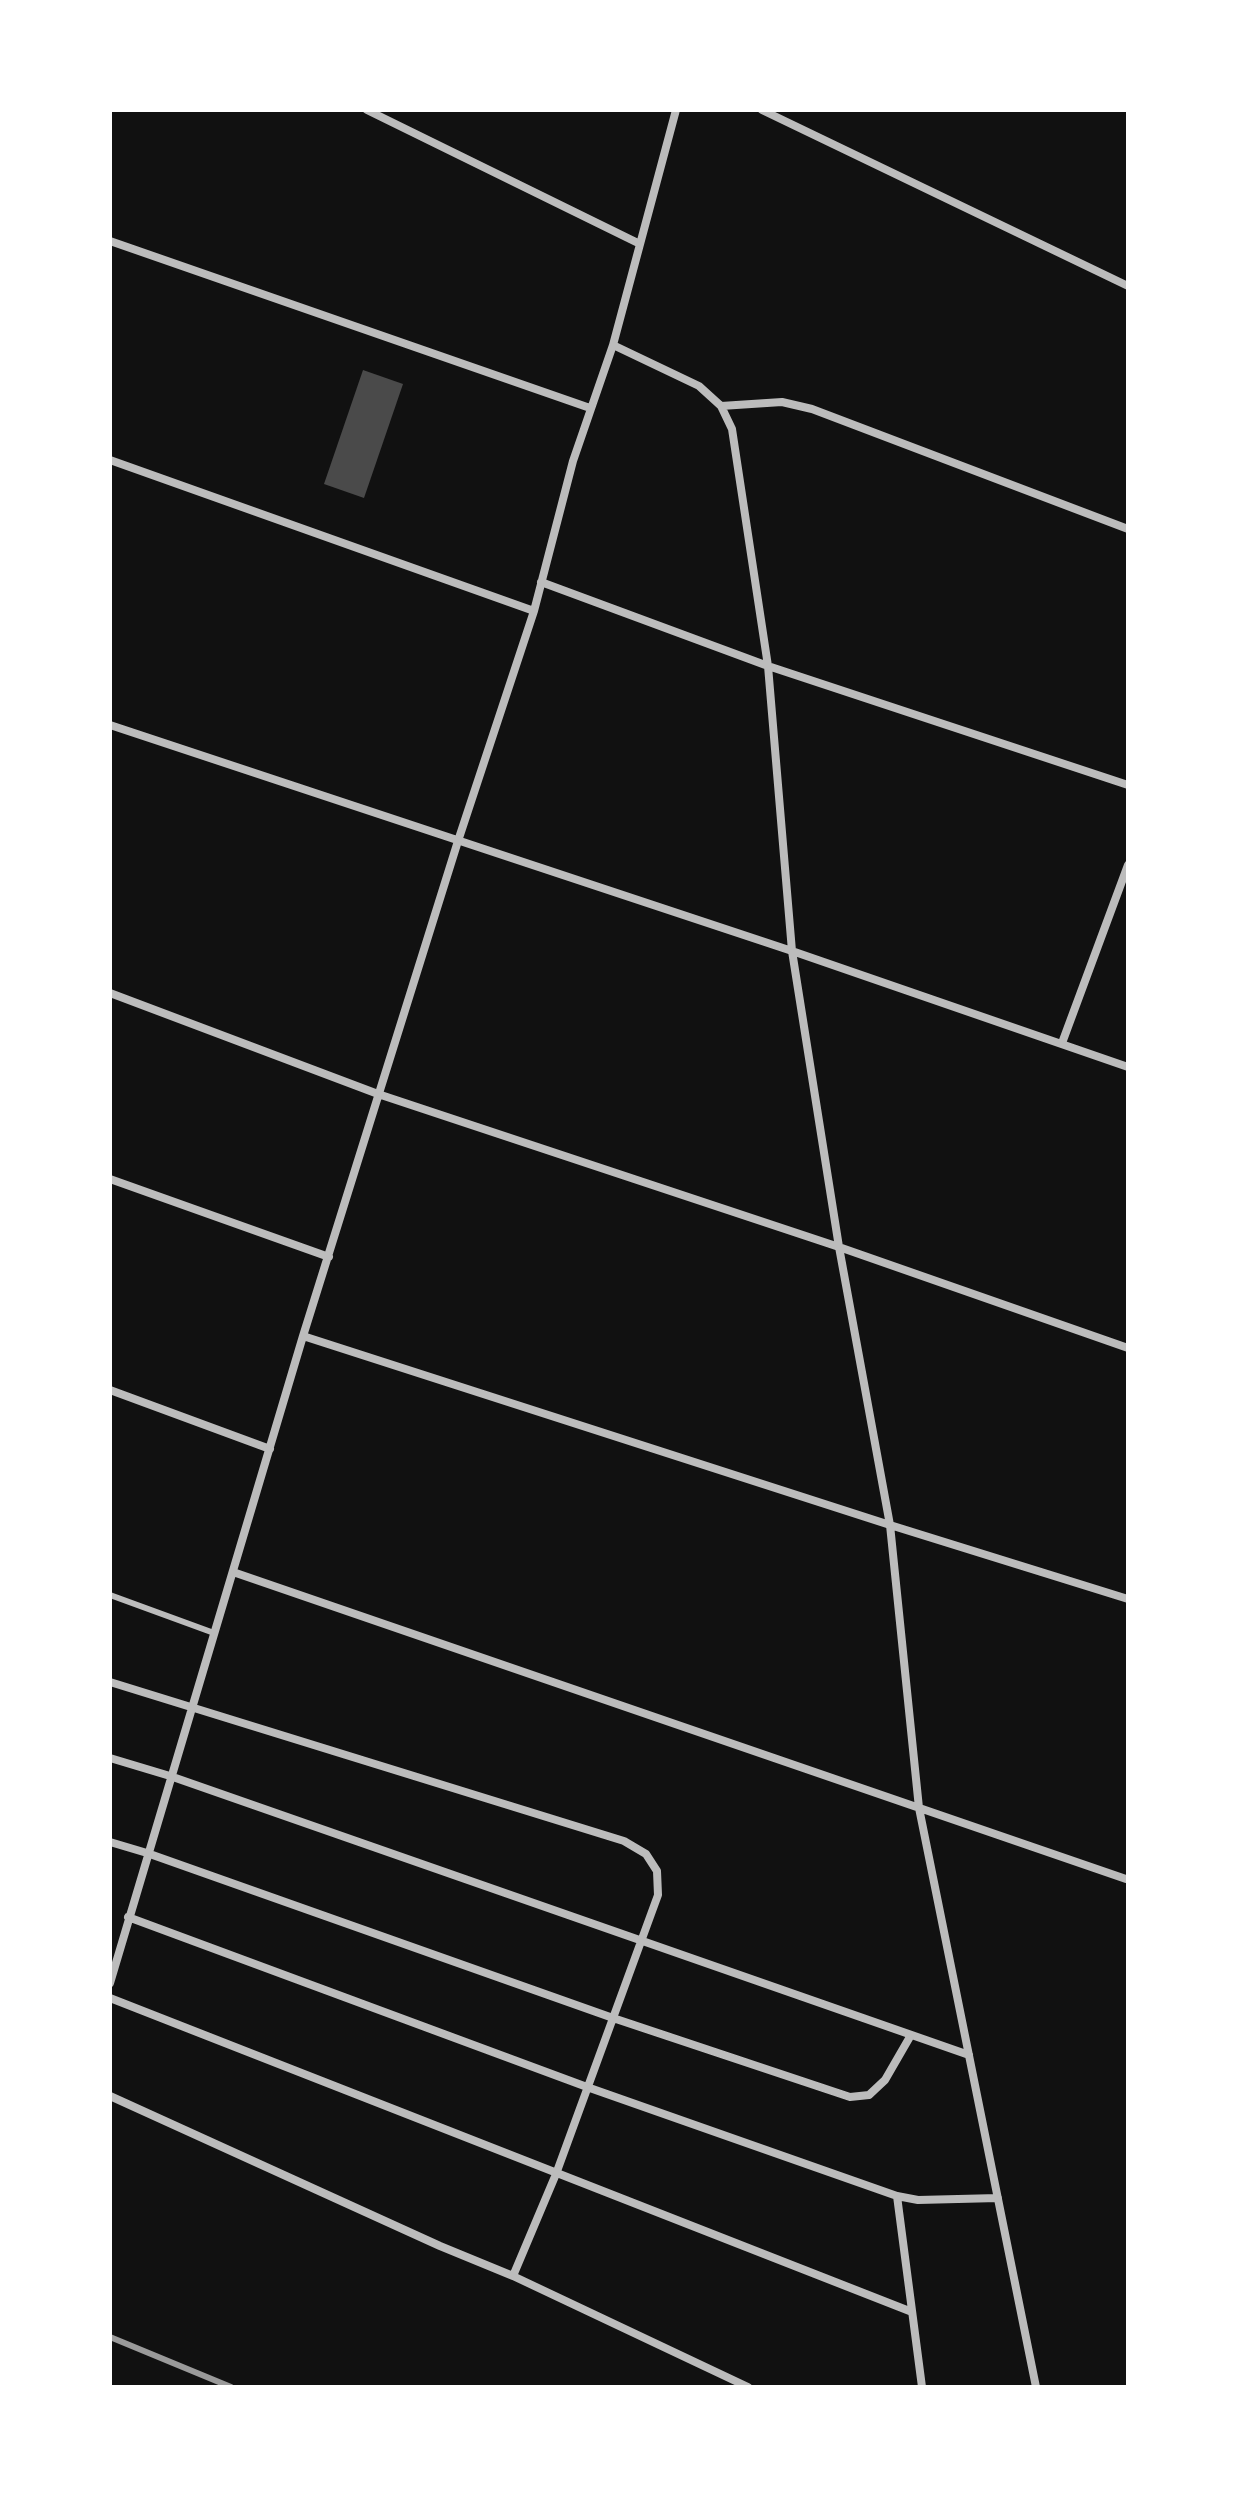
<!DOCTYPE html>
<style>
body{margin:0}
#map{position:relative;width:1238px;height:2497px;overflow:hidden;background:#111;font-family:Karla,sans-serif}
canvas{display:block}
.frame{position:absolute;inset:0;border:112px solid #fff;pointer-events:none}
</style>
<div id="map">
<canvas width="1238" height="2497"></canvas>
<div class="frame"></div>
</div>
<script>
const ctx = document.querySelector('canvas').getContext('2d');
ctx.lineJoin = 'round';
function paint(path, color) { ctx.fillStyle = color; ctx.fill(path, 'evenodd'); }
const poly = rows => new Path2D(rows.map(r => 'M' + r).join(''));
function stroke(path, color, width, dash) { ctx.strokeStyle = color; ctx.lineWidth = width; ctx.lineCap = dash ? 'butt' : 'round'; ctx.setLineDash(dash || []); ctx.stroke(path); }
paint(poly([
 [363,370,403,384,364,498,324,484]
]), '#4a4a4a');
stroke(poly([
 [110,1595,214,1633]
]), '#bcbcbc', 6);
stroke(poly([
 [367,110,640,244],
 [762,110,1128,286],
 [110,241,590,408],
 [613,345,699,386,721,406,732,429,768,666,792,951,839,1247,890,1525,919,1808,1036,2387],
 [721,406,782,402,812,409,1128,529],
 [110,460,534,611],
 [541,582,768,666,1128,785],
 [110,725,792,951,1128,1067],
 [110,993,378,1094,839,1247,1128,1348],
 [1062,1043,1128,865],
 [110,1179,329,1257],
 [303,1336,890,1525,1128,1599],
 [110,1390,270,1449],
 [233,1572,1126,1879],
 [110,1682,624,1841,646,1854,657,1871,658,1895,556,2174,513,2276],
 [110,1758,170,1776,969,2055],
 [110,1842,147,1853,613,2018,850,2097,869,2095,885,2080,911,2035],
 [128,1917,587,2087,897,2196,918,2200,998,2198],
 [110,1983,303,1336,458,841,534,611,573,461,613,345,676,110],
 [110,1998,912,2312],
 [110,2096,440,2246,513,2276,748,2387],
 [897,2196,922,2387]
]), '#bcbcbc', 8);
stroke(poly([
 [110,2337,231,2387]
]), '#9a9a9a', 6);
</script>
